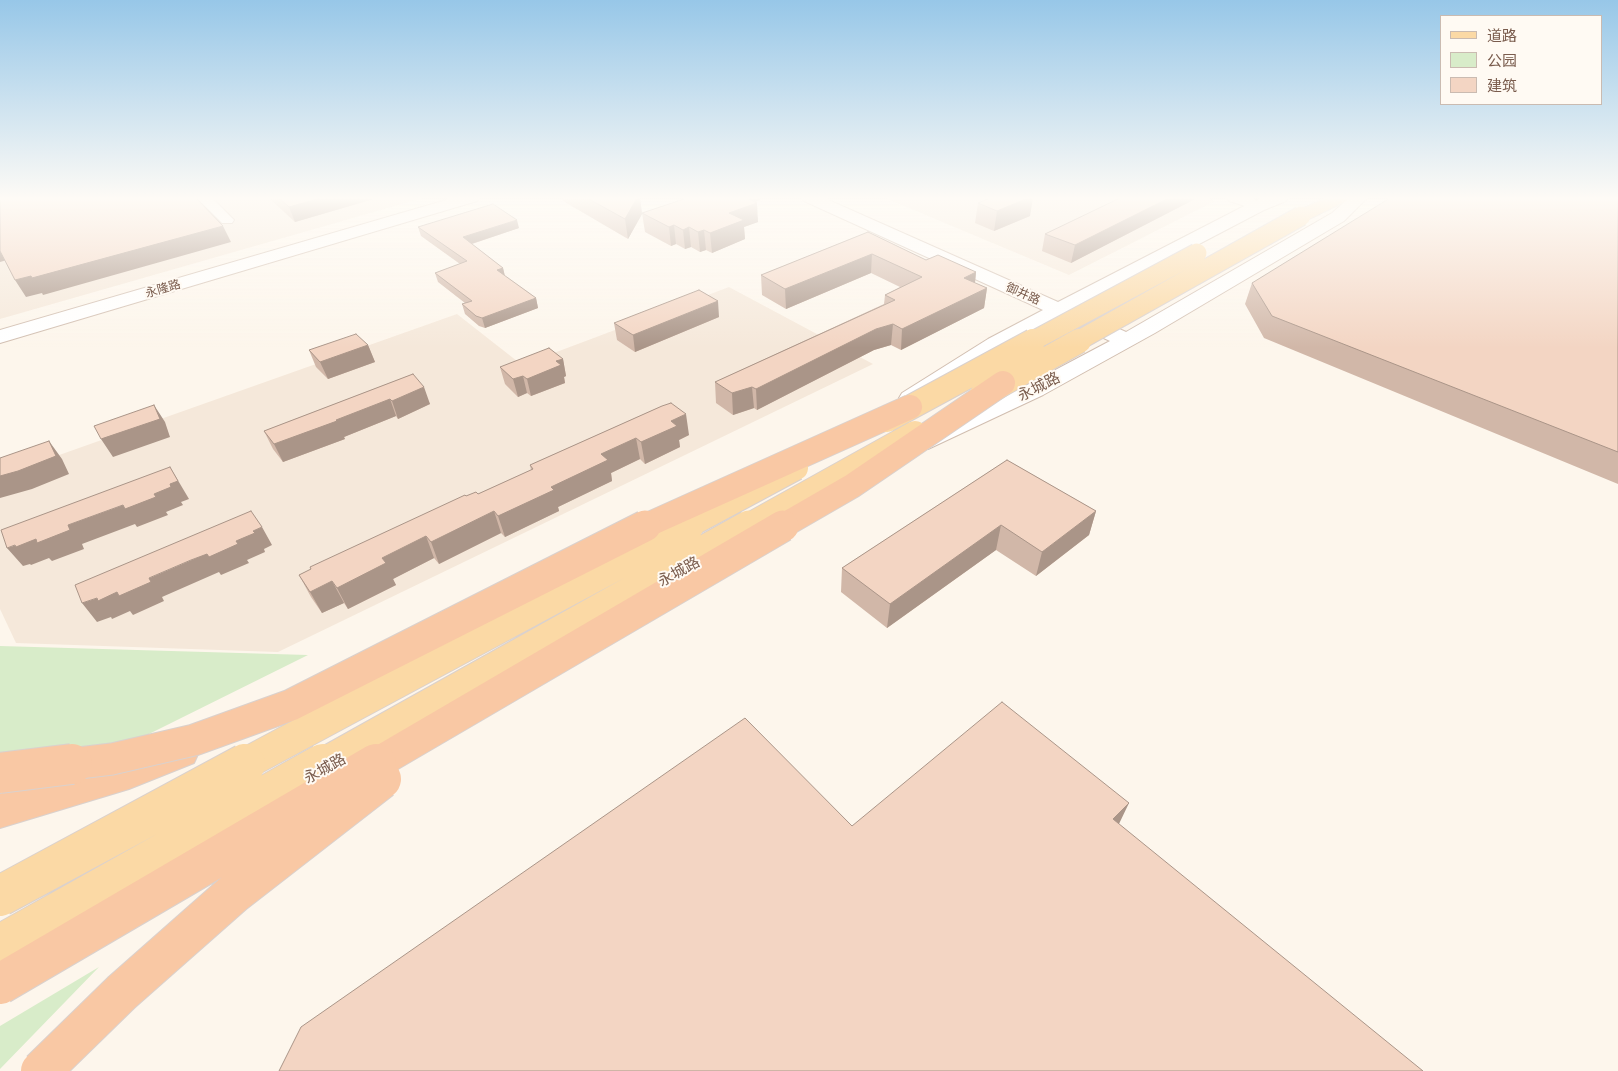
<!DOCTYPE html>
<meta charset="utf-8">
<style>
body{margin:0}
#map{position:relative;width:1618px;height:1071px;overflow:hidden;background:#fdf6ec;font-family:Quicksand,"Noto Sans SC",sans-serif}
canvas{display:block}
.legend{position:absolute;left:1440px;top:15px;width:162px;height:90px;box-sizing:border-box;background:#fffaf3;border:1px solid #cabbb1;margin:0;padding:6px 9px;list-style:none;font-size:15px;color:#7a5c4d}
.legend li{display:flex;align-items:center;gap:10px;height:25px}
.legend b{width:25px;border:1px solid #cabbb1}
</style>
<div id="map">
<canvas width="1618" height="1071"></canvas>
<ul class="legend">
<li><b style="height:6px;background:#fbd9a5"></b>道路</li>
<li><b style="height:14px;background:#d8ecc9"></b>公园</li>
<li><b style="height:14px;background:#f3d5c3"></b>建筑</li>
</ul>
</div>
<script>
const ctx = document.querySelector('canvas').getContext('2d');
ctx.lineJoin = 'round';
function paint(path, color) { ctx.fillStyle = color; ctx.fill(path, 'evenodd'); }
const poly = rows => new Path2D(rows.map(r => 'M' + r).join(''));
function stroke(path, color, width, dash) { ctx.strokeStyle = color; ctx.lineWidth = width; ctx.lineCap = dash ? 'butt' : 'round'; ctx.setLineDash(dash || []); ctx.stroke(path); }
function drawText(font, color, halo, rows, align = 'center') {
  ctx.font = font + ' Quicksand,"Noto Sans SC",sans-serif'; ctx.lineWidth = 4; ctx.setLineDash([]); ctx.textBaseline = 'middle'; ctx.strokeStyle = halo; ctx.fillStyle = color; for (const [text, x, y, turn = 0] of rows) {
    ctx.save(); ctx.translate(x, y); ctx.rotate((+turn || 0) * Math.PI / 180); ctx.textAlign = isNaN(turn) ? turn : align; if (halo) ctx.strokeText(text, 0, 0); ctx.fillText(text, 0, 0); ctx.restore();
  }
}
paint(poly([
 [0,198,423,198,0,319],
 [885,198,1207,198,1215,201,1069,275],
 [729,287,873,364,278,652,16,643,0,609,0,476,457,314,522,365]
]), '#f5e8da');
paint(poly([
 [0,646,308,655,0,808],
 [99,967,0,1069,0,1026]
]), '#d8ecc9');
const minor = poly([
 [197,198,212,198,234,220,232,223,222,223,197,198],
 [1227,198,1249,198,1263,203,1265,206,1258,210,1229,201,1227,198]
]);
const tertiary = poly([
 [453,198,479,198,477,201,0,343,0,330,453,198],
 [802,198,824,198,1058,302,1252,202,1264,198,1288,198,1286,201,1264,210,1075,309,1126,332,1332,213,1349,198,1367,198,1344,221,1155,333,1043,395,928,449,919,447,916,442,919,437,1027,385,1110,341,1059,317,1002,347,918,403,910,405,902,403,899,398,902,393,988,339,1043,310,804,201,802,198]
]);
const primary = poly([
 [1326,198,1348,198,1346,201,1307,220,1295,220,1292,216,1295,212,1326,198]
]);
const trunk = poly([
 [182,737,194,741,199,752,194,763,129,789,0,828,0,794,125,760,182,737]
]);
stroke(minor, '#d1beb0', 2);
stroke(tertiary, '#d1beb0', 2);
stroke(primary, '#dad1cd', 2);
stroke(trunk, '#dad1cd', 2);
paint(minor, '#fff');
paint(tertiary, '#fff');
paint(primary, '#fbd9a5');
paint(trunk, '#f9c8a4');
const primaryBridgeFar3 = poly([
 [1031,342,1197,253],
 [1076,342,1301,216]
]);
const primaryBridgeFar2 = poly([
 [981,396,1079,341],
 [887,420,1033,341],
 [686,527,796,468],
 [746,527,915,433]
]);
const primaryBridgeFar1 = poly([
 [243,765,688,526],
 [321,765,749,526]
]);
const primaryBridge = poly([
 [0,896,245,764],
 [0,945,323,764]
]);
const trunkBridgeFar2 = poly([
 [643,527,910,407],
 [781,527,852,486,1003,383]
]);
const trunkBridgeFar1 = poly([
 [62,765,112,759,194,740,291,705,645,526],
 [374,765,783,526]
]);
const trunkBridge = poly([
 [0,773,72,764],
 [0,984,376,764],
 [41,1071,122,992,233,894,381,779]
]);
stroke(primaryBridgeFar3, '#dad1cd', 21, []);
stroke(primaryBridgeFar2, '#dad1cd', 26, []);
stroke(primaryBridgeFar1, '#dad1cd', 33, []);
stroke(primaryBridge, '#dad1cd', 42, []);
stroke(trunkBridgeFar2, '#dad1cd', 26, []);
stroke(trunkBridgeFar1, '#dad1cd', 33, []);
stroke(trunkBridge, '#dad1cd', 42, []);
stroke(primaryBridgeFar3, '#fbd9a5', 19);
stroke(primaryBridgeFar2, '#fbd9a5', 24);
stroke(primaryBridgeFar1, '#fbd9a5', 31);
stroke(primaryBridge, '#fbd9a5', 40);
stroke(trunkBridgeFar2, '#f9c8a4', 24);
stroke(trunkBridgeFar1, '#f9c8a4', 31);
stroke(trunkBridge, '#f9c8a4', 40);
paint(poly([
 [269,198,377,198,295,222],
 [563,198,640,198,642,214,628,239,563,201],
 [687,198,760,198,760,200,755,202,758,222,744,227,745,239,712,253,706,250,700,252,691,247,685,249,676,244,671,246,645,232,642,213],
 [1120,198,1197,198,1071,263,1042,251,1045,234],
 [1618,198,1618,484,1264,338,1245,304,1252,283],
 [978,203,1030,216,994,231,975,223],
 [418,227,519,228,472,244,503,268,505,276,536,298,538,308,485,328,479,326,465,314,462,304,465,303,438,282,435,273,460,264,421,236],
 [868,232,926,260,976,272,975,283,987,288,984,308,901,350,891,345,874,350,757,410,754,408,733,415,716,403,715,382,884,304,885,295,900,287,871,273,786,309,762,295,761,275],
 [719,317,635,352,617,340,614,323],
 [368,345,375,362,328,379,316,367,309,350],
 [563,359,566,376,564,377,565,383,531,396,527,393,518,397,505,384,500,367],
 [413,374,430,404,398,419,396,416,344,437,345,439,283,462,273,449,264,431],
 [662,406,689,435,679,440,680,447,645,464,640,459,611,473,612,481,558,507,559,511,505,537,501,533,439,564,434,558,393,579,396,585,348,609,344,603,322,613,311,597,299,575,466,496,478,494,531,470,530,465],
 [1007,460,1096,511,1089,535,1036,576,996,550,887,628,841,592,842,568]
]), '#d1b7a8');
paint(poly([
 [321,198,377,198,295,222,289,207],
 [637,198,640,198,642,214,628,239,625,219],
 [732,198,760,198,760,200,733,210],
 [1028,198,1033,198,1030,216,994,231,997,211],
 [1169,198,1197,198,1071,263,1075,245],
 [757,203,758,222,744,227,745,239,712,253,710,233,729,213],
 [517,220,519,228,465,246,463,237],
 [674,225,676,244,671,246,669,227],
 [223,226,231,242,43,295,42,293,26,297,15,280],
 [689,227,691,247,685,249,683,230],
 [704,230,706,250,700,252,698,232],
 [0,249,7,260,0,262],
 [872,254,871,273,786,309,785,289],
 [503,268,505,277,497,270],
 [976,272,974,292,964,278],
 [987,288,984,308,901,350,902,329],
 [536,298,538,308,485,328,482,318],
 [718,301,719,317,635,352,633,335],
 [893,324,891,345,874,350,757,410,756,389,876,329],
 [368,345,375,362,328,379,320,362],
 [563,359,566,376,564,377,565,383,531,396,527,379,556,361],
 [523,376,527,393,518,397,513,379],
 [424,387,430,404,398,419,392,401],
 [752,387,754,408,733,415,732,393],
 [390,399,396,416,344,437,345,439,283,462,274,444],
 [154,405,165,422,170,437,113,457,101,439],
 [686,414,689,435,679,440,680,447,645,464,641,442,671,421],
 [636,438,640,459,611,473,612,481,558,507,559,511,505,537,498,516,551,487,601,454],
 [49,441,62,459,69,474,32,489,0,498,0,476],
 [170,467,189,499,181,502,183,505,166,512,168,515,137,527,135,524,82,544,84,549,52,561,49,558,31,565,30,564,23,566,7,548,36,539,68,525,154,494,170,484],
 [494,511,501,533,439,564,431,542],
 [1096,511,1089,535,1036,576,1042,552],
 [1001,525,996,550,887,628,890,604],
 [262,527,272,545,264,549,265,552,247,560,249,563,221,575,219,572,203,579,162,597,164,601,133,615,130,611,112,619,111,617,97,622,82,603,117,592,236,541,253,531],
 [426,536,434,558,393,579,396,585,348,609,337,588,382,558],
 [332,581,344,603,322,613,310,592],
 [1129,803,1118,826,1113,819]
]), '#aa9588');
const building = poly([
 [0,198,196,198,223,226,32,278,31,276,15,280,0,251,0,198],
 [279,198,321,198,289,207,279,198],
 [587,198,637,198,625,219,587,198],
 [687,198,747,198,757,203,729,213,744,220,710,233,704,230,698,232,689,227,683,230,674,225,669,227,642,213,687,198],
 [990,198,1028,198,997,211,978,203,990,198],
 [1120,198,1169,198,1075,245,1045,234,1120,198],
 [1390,198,1618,198,1618,452,1272,316,1252,283,1390,198],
 [493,204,517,220,463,237,503,268,497,270,536,298,482,318,476,316,462,304,472,301,435,273,467,261,418,227,493,204],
 [868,232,926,260,938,255,976,272,964,278,987,288,902,329,893,324,876,329,756,389,752,387,732,393,715,382,895,300,885,295,922,277,872,254,785,289,761,275,868,232],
 [699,290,718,301,633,335,614,323,699,290],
 [356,334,368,345,320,362,309,350,356,334],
 [549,348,563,359,556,361,561,365,527,379,523,376,513,379,500,367,549,348],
 [413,374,424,387,392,401,390,399,336,420,337,421,274,444,264,431,413,374],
 [671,403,686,414,671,421,677,426,641,442,636,438,601,454,608,460,551,487,554,490,498,516,494,511,431,542,426,536,382,558,386,563,337,588,332,581,310,592,299,575,311,569,310,567,465,495,466,496,476,492,478,494,533,469,530,465,662,406,671,403],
 [154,405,160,419,101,439,94,426,154,405],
 [49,441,56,456,18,471,0,476,0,458,49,441],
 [1007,460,1096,511,1042,552,1001,525,890,604,842,568,1007,460],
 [170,467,178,481,170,484,171,487,154,494,156,497,125,509,123,505,68,525,70,530,37,543,36,539,16,547,15,545,7,548,1,530,170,467],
 [251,511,262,527,253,531,255,533,236,541,238,544,209,557,207,554,191,560,149,578,151,582,119,596,117,592,98,601,97,598,82,603,75,585,251,511],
 [1002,702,1129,803,1113,819,1423,1071,279,1071,301,1027,745,718,852,826,1002,702]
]);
paint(building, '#f3d5c3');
stroke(building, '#aa9588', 1);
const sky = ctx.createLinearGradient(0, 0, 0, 348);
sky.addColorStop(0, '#97c7e8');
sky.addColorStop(0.57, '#fefbf6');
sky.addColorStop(1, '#fefbf600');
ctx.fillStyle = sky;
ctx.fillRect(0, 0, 1618, 348);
drawText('12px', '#7a5c4d', '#fffaf3', [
 ["永隆路",163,289,-16],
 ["御井路",1023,294,24]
]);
drawText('15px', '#7a5c4d', '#fffaf3', [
 ["永城路",1039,387,-27],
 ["永城路",679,572,-29],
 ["永城路",325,769,-29]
]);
</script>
